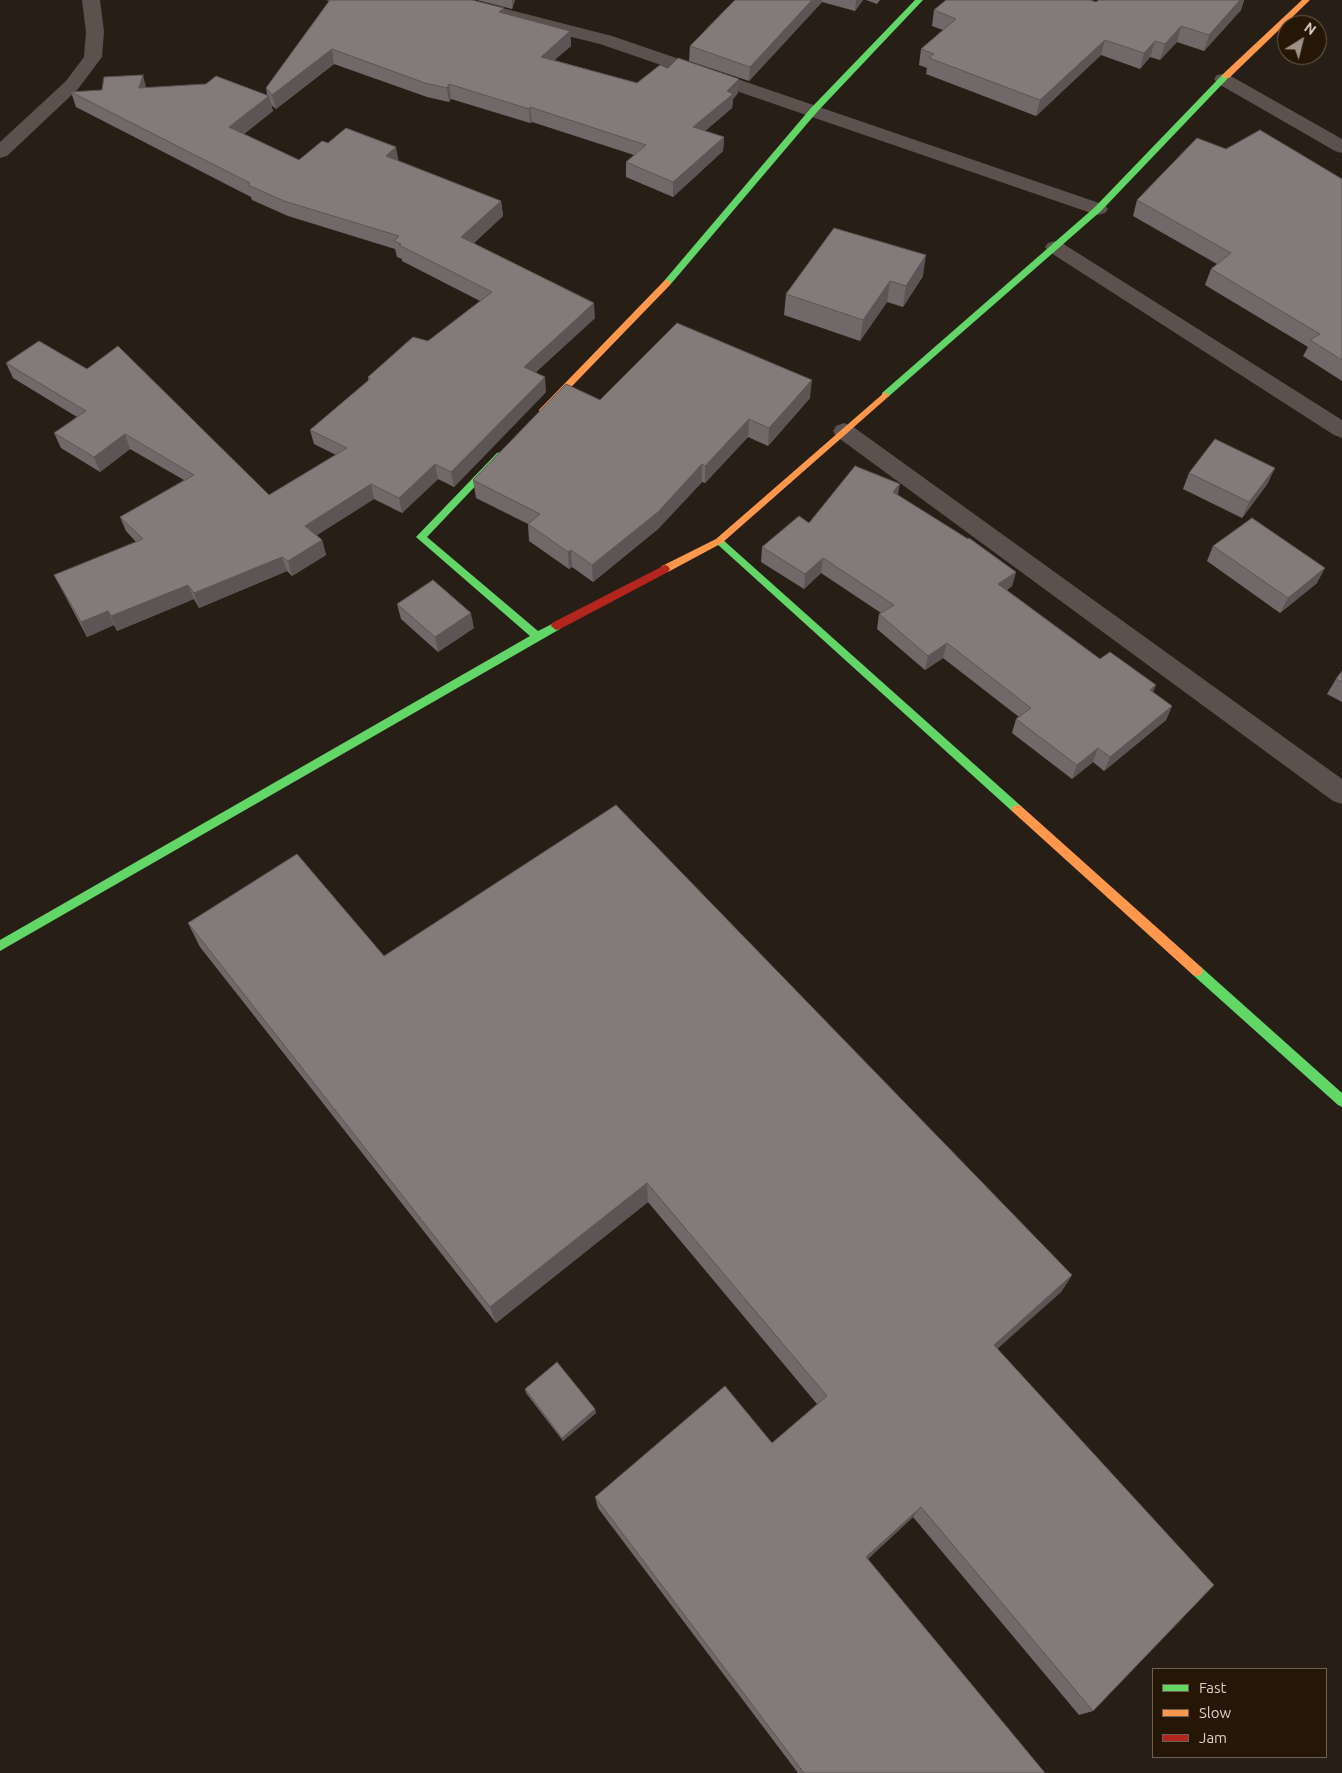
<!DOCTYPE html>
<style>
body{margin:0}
#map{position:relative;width:1342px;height:1773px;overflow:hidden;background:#271f16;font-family:Ubuntu,sans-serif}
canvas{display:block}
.legend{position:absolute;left:1152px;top:1668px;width:175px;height:90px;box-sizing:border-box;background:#251605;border:1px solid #6e6052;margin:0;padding:6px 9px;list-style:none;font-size:15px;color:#dbd0c5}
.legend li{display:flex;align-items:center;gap:10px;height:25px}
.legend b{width:25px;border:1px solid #6e6052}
.north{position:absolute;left:1277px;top:15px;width:50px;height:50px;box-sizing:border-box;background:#251605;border:1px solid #6e6052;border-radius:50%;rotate:36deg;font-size:14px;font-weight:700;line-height:20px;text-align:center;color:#dbd0c5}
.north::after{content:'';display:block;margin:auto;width:18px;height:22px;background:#9c9288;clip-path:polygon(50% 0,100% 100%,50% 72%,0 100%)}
</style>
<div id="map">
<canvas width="1342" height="1773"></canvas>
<ul class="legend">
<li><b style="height:6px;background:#63d668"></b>Fast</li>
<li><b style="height:6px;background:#ff974d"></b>Slow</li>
<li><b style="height:6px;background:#b3261e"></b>Jam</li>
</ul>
<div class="north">N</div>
</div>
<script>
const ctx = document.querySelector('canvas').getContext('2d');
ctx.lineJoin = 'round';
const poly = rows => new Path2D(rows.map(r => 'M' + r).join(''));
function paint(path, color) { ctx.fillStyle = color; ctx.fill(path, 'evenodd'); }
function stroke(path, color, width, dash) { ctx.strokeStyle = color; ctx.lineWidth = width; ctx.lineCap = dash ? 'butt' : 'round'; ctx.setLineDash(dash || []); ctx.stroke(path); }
paint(poly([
 [82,0,100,0,104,32,102,57,78,89,7,156,0,158,0,142,66,81,84,57,86,32,82,0],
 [446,0,471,0,612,36,1105,205,1108,209,1105,213,1098,215,1091,213,600,44,470,12,449,4,446,0],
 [1223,74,1229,75,1342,139,1342,153,1335,151,1217,83,1214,79,1217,75,1223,74],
 [1055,241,1062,243,1342,420,1342,438,1334,435,1048,251,1045,247,1048,243,1055,241],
 [844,423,852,426,1342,779,1342,804,1333,801,836,436,833,431,836,426,844,423]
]), '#5d514e');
paint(poly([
 [915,0,923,0,817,112,670,285,664,285,664,281,811,108,915,0],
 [1223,74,1230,76,1101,211,888,397,882,397,882,393,1095,207,1223,74],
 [500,452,505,455,503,457,427,537,538,631,556,622,560,623,561,626,560,629,0,951,0,940,530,636,416,537,497,453,500,452],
 [719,537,722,539,1021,806,1022,809,1021,812,1013,812,716,543,714,541,719,537],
 [1197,966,1201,967,1342,1093,1342,1107,1338,1105,1193,975,1191,971,1193,967,1197,966]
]), '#63d668');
paint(poly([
 [1302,0,1310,0,1229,78,1223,78,1223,74,1302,0],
 [667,280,670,281,670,285,545,414,539,414,539,410,664,281,667,280],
 [885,392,889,395,888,397,722,543,668,572,662,572,660,569,662,566,716,539,885,392],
 [1017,805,1021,806,1201,967,1203,971,1201,975,1197,976,1193,975,1013,812,1012,809,1013,806,1017,805]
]), '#ff974d');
paint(poly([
 [665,565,668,566,670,569,668,572,560,629,556,630,551,626,552,623,665,565]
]), '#b3261e');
paint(poly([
 [326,0,472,0,504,14,570,31,571,46,554,60,637,83,738,93,733,99,732,108,705,131,724,137,723,151,673,197,626,177,626,162,634,155,532,122,530,123,451,99,449,102,427,97,334,64,276,109,271,105,273,111,244,134,299,160,328,143,399,161,501,201,503,216,474,243,595,318,536,372,546,392,454,487,438,479,402,513,374,499,317,535,322,540,326,555,292,576,287,571,199,608,194,599,117,631,114,625,87,637,54,575,136,542,126,531,120,517,184,480,130,449,100,472,61,448,54,433,77,417,13,378,6,363,269,495,336,455,314,444,310,430,368,381,368,377,428,341,480,301,402,261,402,259,397,257,395,249,288,216,252,200,251,197,76,107,71,92,146,88,267,95,266,88,329,1],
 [477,0,515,0,512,9],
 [735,0,863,0,855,11,822,2,749,81,689,61,690,46],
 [866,0,880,0,877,4],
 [1099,0,1244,0,1241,10,1204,51,1177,42,1160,60,1150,57,1140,69,1101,55,1036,116,926,74,927,68,919,65,921,49,943,30,932,26,934,10,1096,2],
 [1226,149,1342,179,1342,381,1303,356,1308,347,1205,285,1211,269,1217,264,1133,216,1137,200],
 [923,276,903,307,887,302,860,341,784,315,786,294],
 [810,398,768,446,748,437,705,483,702,482,658,529,593,582,572,567,569,569,529,541,528,524,476,498,473,480,600,400],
 [1189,473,1268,483,1242,518,1183,489],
 [898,495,1016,572,1012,586,1007,590,1100,659,1153,692,1172,706,1166,720,1104,771,1093,762,1072,779,1012,733,1016,719,1019,717,943,658,925,670,877,629,879,614,881,613,821,573,804,589,761,562,762,547,809,523],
 [1213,546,1317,583,1280,613,1207,561],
 [397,604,474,628,438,652,401,619],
 [1342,671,1342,702,1327,694,1336,679],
 [188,923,384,956,1072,1275,1061,1292,997,1348,1093,1711,1079,1715,913,1517,868,1559,1045,1773,798,1773,598,1508,595,1497,772,1443,817,1404,648,1202,496,1323,200,947],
 [525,1389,595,1409,596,1413,563,1441,526,1393]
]), '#716969');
paint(poly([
 [512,0,515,0,512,9],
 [812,0,822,0,822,2,749,81,750,67],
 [856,0,863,0,855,11],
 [1240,0,1244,0,1241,10,1204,51,1209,35],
 [504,8,505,23,499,12],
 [1181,26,1177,42,1160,60,1165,44],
 [570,31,571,46,542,71,541,57],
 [1105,40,1101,55,1036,116,1040,100],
 [1155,41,1150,57,1140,69,1144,53],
 [332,49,334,64,276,109,272,95],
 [143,75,147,91,139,88],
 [739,79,738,93,733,99,732,108,693,141,693,127],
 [449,84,451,99,449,102,447,88],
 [269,96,273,111,233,142,229,127],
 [530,107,532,122,530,123,529,109],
 [724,137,723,151,673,197,673,182],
 [396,147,399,163,386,156],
 [501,201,503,216,464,252,461,237],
 [926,255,923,276,903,307,906,286],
 [890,281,887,302,860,341,863,320],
 [594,303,595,318,525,382,524,367],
 [545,377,546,392,454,487,451,472],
 [812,380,810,398,768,446,769,428],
 [749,419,748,437,705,483,705,466],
 [125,434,130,449,100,472,94,457],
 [435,464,438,479,402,513,399,498],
 [702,464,702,482,658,529,593,582,592,565],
 [1275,468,1268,483,1242,518,1249,502],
 [371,484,374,499,309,540,305,526],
 [900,484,897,500,893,492],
 [322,540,326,555,292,576,288,561],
 [571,550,572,567,569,569,568,552],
 [282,557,287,571,199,608,194,593],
 [823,558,821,573,804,589,805,574],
 [1325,568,1317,583,1280,613,1288,598],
 [1016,572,1012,586,995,599,998,584],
 [188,585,194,599,117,631,111,616],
 [108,611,114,625,87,637,81,622],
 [471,613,474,628,438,652,435,637],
 [947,643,943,658,925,670,928,656],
 [1156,685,1150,700,1150,690],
 [1172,706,1166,720,1104,771,1110,757],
 [1098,748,1093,762,1072,779,1077,765],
 [647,1183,648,1202,496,1323,490,1307],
 [1072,1275,1061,1292,985,1360,994,1345],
 [595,1409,596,1413,563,1441,562,1438],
 [921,1507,913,1517,860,1566,866,1557]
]), '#5c5555');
const building = poly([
 [330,0,472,0,504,8,499,12,570,31,541,57,637,83,660,65,668,68,678,58,739,79,727,91,733,94,693,127,724,137,673,182,626,162,646,145,530,107,529,109,449,84,447,88,425,83,332,49,272,95,266,88,330,0],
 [735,0,812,0,750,67,690,46,735,0],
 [946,0,1090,0,1096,2,1099,0,1240,0,1209,35,1181,26,1165,44,1155,41,1144,53,1105,40,1040,100,929,58,934,54,921,49,956,19,934,10,946,0],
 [143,75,139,88,206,84,216,76,269,96,229,127,299,160,322,141,328,143,346,128,396,147,386,156,501,201,461,237,594,303,524,367,545,377,451,472,435,464,399,498,371,484,305,526,322,540,288,561,282,557,194,593,188,585,111,616,108,611,81,622,54,575,143,539,120,517,194,475,125,434,94,457,54,433,86,411,6,363,39,341,87,369,118,346,269,495,347,448,310,430,370,379,368,377,413,337,428,341,492,292,399,245,401,244,394,241,399,236,284,201,248,185,250,183,71,92,102,90,104,77,143,75],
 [1260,130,1342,179,1342,360,1310,340,1320,334,1211,269,1231,253,1137,200,1197,138,1226,149,1260,130],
 [834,228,926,255,906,286,890,281,863,320,786,294,834,228],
 [677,323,812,380,769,428,749,419,705,466,702,464,658,512,592,565,571,550,568,552,528,524,540,514,473,480,566,384,600,400,677,323],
 [1215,439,1275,468,1249,502,1189,473,1215,439],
 [855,466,900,484,893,492,968,539,969,538,1016,572,998,584,1100,659,1110,652,1156,685,1150,690,1172,706,1110,757,1098,748,1077,765,1016,719,1031,708,947,643,928,656,879,614,894,605,823,558,805,574,762,547,799,516,809,523,855,466],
 [1252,518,1325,568,1288,598,1213,546,1252,518],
 [433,580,471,613,435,637,397,604,433,580],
 [1342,671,1342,682,1336,679,1342,671],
 [616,805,1072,1275,994,1345,1214,1585,1093,1711,921,1507,866,1557,1045,1773,804,1773,595,1497,725,1386,772,1443,827,1396,647,1183,490,1307,188,923,297,854,384,956,616,805],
 [557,1362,595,1409,562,1438,525,1389,557,1362]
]);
paint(building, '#837a7a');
stroke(building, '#5c5555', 1);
</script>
